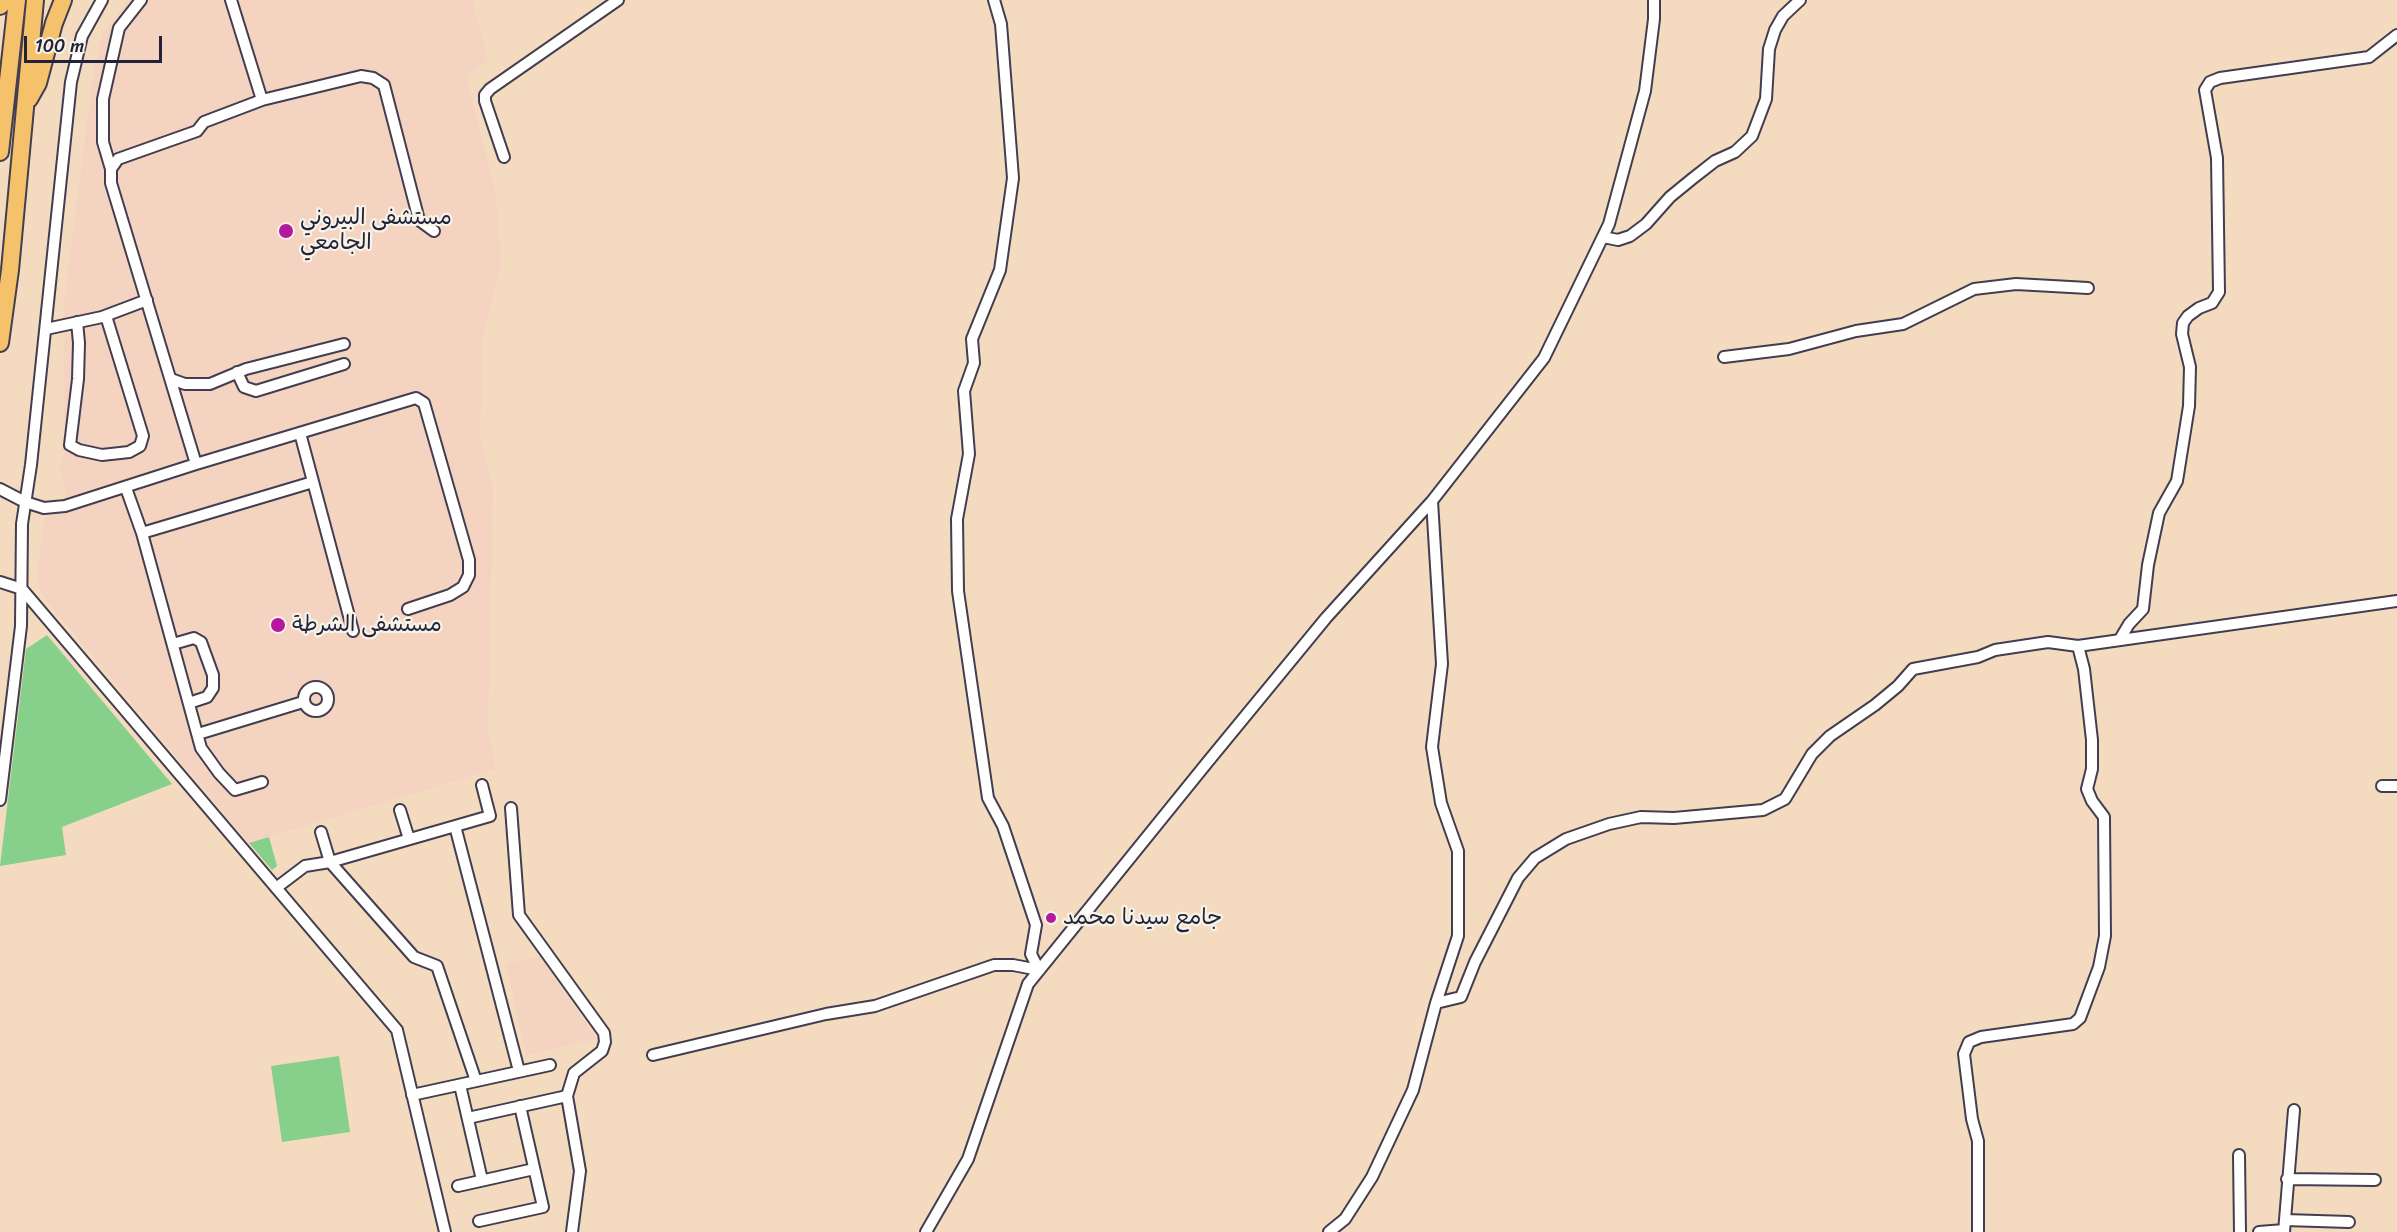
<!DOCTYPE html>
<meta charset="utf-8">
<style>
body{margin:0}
#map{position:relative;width:2397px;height:1232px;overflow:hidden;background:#f4dbbf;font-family:Sriracha,sans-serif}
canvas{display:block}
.scale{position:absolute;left:24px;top:36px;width:138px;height:27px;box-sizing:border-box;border:3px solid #22223b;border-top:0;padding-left:8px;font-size:18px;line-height:21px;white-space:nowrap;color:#22223b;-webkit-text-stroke:4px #f7f3e8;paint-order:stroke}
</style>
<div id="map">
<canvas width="2397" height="1232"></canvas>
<div class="scale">100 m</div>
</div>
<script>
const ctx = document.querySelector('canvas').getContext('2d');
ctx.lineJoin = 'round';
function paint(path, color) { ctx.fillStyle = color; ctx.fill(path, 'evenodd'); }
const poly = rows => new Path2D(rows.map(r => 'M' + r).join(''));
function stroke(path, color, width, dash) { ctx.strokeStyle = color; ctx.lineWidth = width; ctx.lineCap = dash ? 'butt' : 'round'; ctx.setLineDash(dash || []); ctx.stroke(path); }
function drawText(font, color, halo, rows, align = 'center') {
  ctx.font = font + ' Sriracha,"Playpen Sans Arabic",sans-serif'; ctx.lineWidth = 4.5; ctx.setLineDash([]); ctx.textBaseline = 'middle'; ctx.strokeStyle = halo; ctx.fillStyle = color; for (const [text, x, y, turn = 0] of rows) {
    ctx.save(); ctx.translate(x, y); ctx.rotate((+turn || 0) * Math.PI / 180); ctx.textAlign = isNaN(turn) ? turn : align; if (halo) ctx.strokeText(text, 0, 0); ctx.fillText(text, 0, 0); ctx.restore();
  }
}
paint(poly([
 [128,0,472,0,488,61,466,75,496,194,501,267,483,334,480,439,493,490,488,729,496,769,249,843,45,599,38,586,37,573,45,518,70,510,59,468,64,457,64,305,92,83,102,35],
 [540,956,597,1039,526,1055,506,963]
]), '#f5d3c1');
paint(poly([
 [47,635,172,784,62,827,66,855,0,866,26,649],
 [269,837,277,866,272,870,249,843],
 [339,1056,350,1132,282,1142,271,1066]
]), '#86d08c');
const minor = poly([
 [231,0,262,100],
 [504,157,485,101,485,95,490,89,618,0],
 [111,169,103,142,103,99,119,28,141,0],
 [1603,237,1618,240,1630,236,1646,224,1670,197,1692,179,1715,161,1735,152,1752,136,1766,99,1769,49,1775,30,1783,16,1800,0],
 [77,322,79,343,78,379,70,445,79,450,102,455,129,452,140,446,143,436,106,316],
 [46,329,102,317,147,300],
 [1724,357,1789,349,1856,331,1903,324,1974,289,2016,284,2088,288],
 [237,372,244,387,256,391,344,364],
 [171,379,185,384,210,384,246,369,344,344],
 [300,433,353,631],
 [196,464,111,183,111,169,118,159,197,131,204,122,262,100,361,76,373,78,384,85,419,220,434,231],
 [126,488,142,533,201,748,219,773,235,790,262,782],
 [0,489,25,502,44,508,65,506,196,464,416,398,424,403,469,560,469,575,463,587,450,595,408,609],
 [142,533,313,482],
 [0,582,22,589,397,1030,445,1232],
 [2120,639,2129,624,2143,609,2148,565,2159,513,2177,481,2189,406,2190,367,2182,334,2183,323,2188,316,2199,308,2212,303,2219,292,2217,158,2205,90,2210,82,2220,78,2369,57,2397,35],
 [173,644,194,638,201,642,213,675,213,688,207,697,189,703],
 '304 699a12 12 0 1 1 24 0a12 12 0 1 1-24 0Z',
 [198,734,303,702],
 [2382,786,2397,786],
 [0,800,21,626,22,524,31,465,71,82,82,36,102,0],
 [511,808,519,915,604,1033,605,1042,602,1051,574,1073,567,1096,580,1171,572,1232],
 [400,810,409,839],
 [455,826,519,1071],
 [321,832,330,862,414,957,437,966,476,1081],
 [276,888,305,866,330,862,490,816,482,785],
 [1436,1003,1461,997,1475,962,1518,878,1535,858,1566,839,1609,824,1641,817,1674,818,1763,810,1785,799,1812,754,1830,736,1875,705,1898,686,1913,669,1978,657,1995,650,2048,642,2078,646,2397,601],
 [653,1055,826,1014,875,1006,994,965,1013,965,1039,970,1031,954,1036,925,1003,826,988,798,958,591,957,519,969,454,964,391,974,363,972,339,1000,270,1013,178,1001,24,994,0],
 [460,1085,482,1180],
 [412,1095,550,1065],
 [468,1118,567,1096],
 [2239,1155,2240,1232],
 [2287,1179,2375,1180],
 [458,1186,534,1169],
 [2285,1220,2349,1222],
 [479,1221,543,1207,520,1106],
 [926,1232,968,1159,1028,984,1206,764,1326,618,1432,501,1544,358,1609,224,1645,91,1654,19,1654,0],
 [1329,1232,1345,1219,1372,1177,1413,1090,1436,1003,1458,936,1458,851,1441,803,1432,747,1442,664,1432,501],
 [1978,1232,1978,1141,1972,1119,1964,1054,1969,1042,1981,1037,2073,1024,2080,1018,2099,967,2105,936,2104,817,2092,801,2087,789,2092,769,2092,740,2084,669,2078,646],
 [2259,1232,2284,1230],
 [2284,1232,2294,1110]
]);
const highway = poly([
 [0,6,6,0],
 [29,99,38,83,54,23,63,0],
 [0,152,17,0],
 [0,343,10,270,35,0]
]);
stroke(minor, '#423e4f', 14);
stroke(highway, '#423e4f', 20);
stroke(minor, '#fff', 10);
stroke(highway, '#f5c16b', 16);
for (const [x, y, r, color] of [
 [286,231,8,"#b5179e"],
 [278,625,8,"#b5179e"],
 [1051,918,6,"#b5179e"]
]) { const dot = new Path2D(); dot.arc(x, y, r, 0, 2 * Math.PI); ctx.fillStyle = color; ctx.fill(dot); stroke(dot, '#f7f3e8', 2); }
drawText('22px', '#22223b', '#f7f3e8', [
 ["مستشفى البيروني",300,218],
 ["الجامعي",300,243],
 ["مستشفى الشرطة",292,625],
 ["جامع سيدنا محمد",1063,918]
], 'left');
</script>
